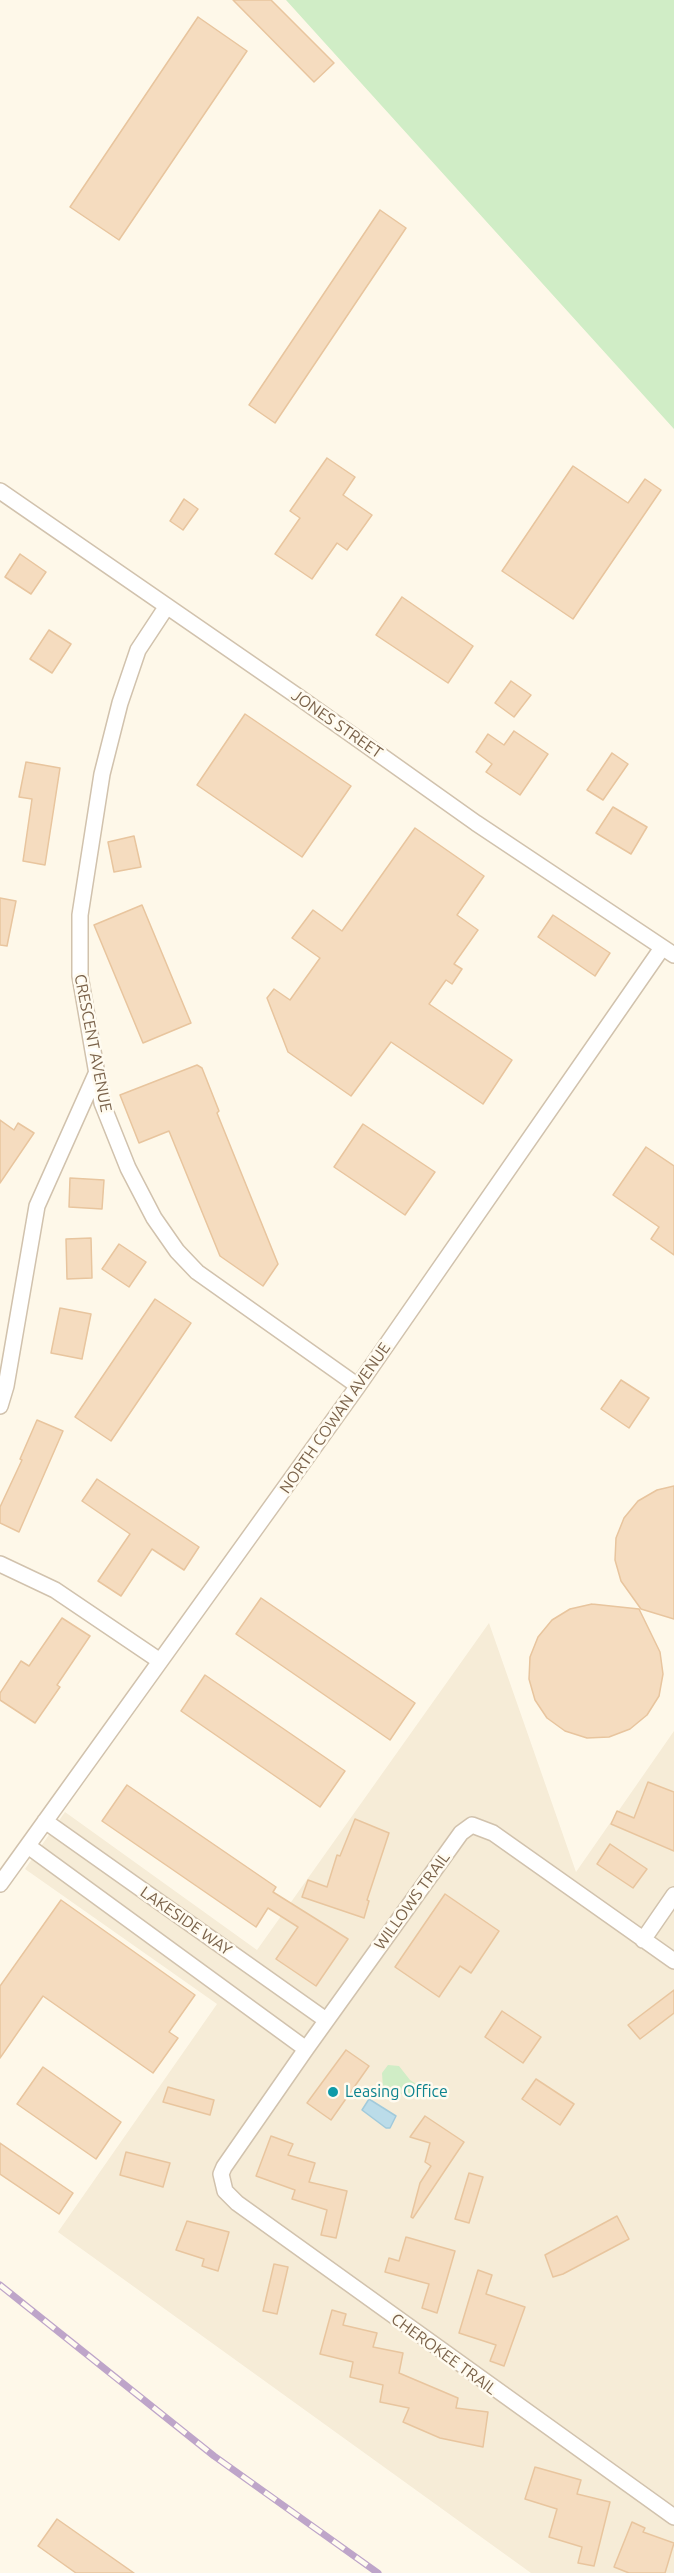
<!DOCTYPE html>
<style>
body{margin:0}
canvas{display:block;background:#fef8e9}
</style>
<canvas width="674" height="2573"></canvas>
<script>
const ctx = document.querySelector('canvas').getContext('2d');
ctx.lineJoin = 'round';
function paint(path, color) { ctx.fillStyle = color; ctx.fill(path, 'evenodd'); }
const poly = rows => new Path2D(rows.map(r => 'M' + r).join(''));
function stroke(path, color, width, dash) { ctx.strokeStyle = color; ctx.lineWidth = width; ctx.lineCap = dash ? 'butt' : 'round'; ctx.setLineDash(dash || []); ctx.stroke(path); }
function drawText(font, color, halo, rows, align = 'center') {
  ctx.font = font + ' Ubuntu,sans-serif'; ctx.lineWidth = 5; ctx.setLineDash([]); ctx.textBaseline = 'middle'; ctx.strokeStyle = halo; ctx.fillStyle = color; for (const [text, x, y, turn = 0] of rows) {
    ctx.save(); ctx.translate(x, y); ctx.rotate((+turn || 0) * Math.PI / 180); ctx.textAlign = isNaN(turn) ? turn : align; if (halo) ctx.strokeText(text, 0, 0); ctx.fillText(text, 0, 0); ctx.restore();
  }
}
paint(poly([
 [489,1623,576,1872,674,1731,674,2573,531,2573,58,2232,217,2004,25,1869,65,1812,257,1950]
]), '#f6ecd7');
paint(poly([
 [286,0,674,0,674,429],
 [388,2065,399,2066,410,2080,421,2087,417,2096,388,2092,383,2088,382,2073]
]), '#d0edc6');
const water = poly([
 [369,2099,396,2116,390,2128,386,2128,362,2110,369,2099]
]);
paint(water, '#bbdce9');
stroke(water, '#a1cadb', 1.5);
const building = poly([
 [233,0,271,0,334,63,314,82,233,0],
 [198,17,247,51,119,240,70,207,198,17],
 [380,210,406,228,275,423,249,405,380,210],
 [327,458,355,477,343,495,372,515,347,550,337,543,312,579,275,554,300,518,290,511,327,458],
 [573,466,628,503,645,479,661,490,573,619,502,571,573,466],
 [184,499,198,509,183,530,170,521,184,499],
 [20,554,46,572,31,594,5,577,20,554],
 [402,597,473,646,448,683,376,635,402,597],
 [49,630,71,644,52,673,30,659,49,630],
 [511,681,531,695,514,717,495,703,511,681],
 [245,714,351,786,302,857,197,785,245,714],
 [514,731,548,754,520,795,486,772,492,764,476,752,488,734,504,745,514,731],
 [612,753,628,764,603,800,587,790,612,753],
 [26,762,60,768,45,865,23,861,32,799,19,797,26,762],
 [613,807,647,827,631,854,596,833,613,807],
 [415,828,484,876,457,915,478,930,454,964,462,969,452,984,446,980,429,1004,512,1060,483,1104,391,1042,351,1096,288,1052,267,998,274,989,290,1000,320,958,292,938,313,910,342,931,415,828],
 [134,836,141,867,114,872,108,842,134,836],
 [0,898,16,901,7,946,0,945,0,898],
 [142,905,191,1023,143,1043,94,925,142,905],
 [553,915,610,953,595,976,538,937,553,915],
 [197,1065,202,1068,219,1111,217,1113,278,1264,263,1286,220,1256,169,1131,139,1143,120,1095,197,1065],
 [0,1120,14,1130,18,1123,34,1133,0,1183,0,1120],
 [363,1124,435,1172,405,1215,334,1167,363,1124],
 [646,1147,674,1166,674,1255,651,1239,659,1227,613,1195,646,1147],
 [70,1178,104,1180,102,1209,69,1207,70,1178],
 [91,1238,92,1278,67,1279,66,1239,91,1238],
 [119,1244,146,1262,129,1287,102,1269,119,1244],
 [155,1299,191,1323,111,1441,75,1417,155,1299],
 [60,1308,91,1314,82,1359,51,1353,60,1308],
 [621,1380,649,1398,629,1428,601,1409,621,1380],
 [37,1420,63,1431,19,1532,0,1523,0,1507,22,1460,20,1459,37,1420],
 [97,1479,199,1547,184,1570,152,1549,121,1596,98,1581,130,1534,82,1501,97,1479],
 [674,1486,674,1619,641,1609,621,1581,615,1560,616,1538,624,1518,638,1501,657,1490,674,1486],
 [261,1598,415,1703,390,1740,236,1634,261,1598],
 [592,1604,639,1609,660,1652,663,1674,659,1696,647,1715,630,1729,609,1737,587,1738,565,1731,547,1718,535,1700,529,1679,530,1657,538,1637,552,1620,570,1609,592,1604],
 [62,1618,90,1636,57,1685,60,1687,35,1723,0,1700,0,1693,21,1661,29,1666,62,1618],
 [205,1675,345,1771,320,1807,181,1711,205,1675],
 [648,1782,674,1792,674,1851,611,1824,617,1811,634,1818,648,1782],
 [127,1785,276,1887,273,1892,348,1939,316,1986,276,1959,298,1927,268,1908,256,1927,102,1821,127,1785],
 [355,1819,389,1833,367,1900,369,1901,364,1918,302,1897,308,1880,327,1887,337,1855,340,1856,355,1819],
 [610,1844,647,1869,633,1888,597,1864,610,1844],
 [445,1894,499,1931,471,1973,460,1966,439,1997,395,1967,445,1894],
 [61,1900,195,1995,169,2032,178,2038,153,2073,43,1996,0,2058,0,1986,61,1900],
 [674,1990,674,2013,640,2039,628,2025,674,1990],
 [502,2011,541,2037,523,2063,485,2037,502,2011],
 [346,2050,369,2066,331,2120,307,2103,346,2050],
 [43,2067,121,2122,96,2159,17,2104,43,2067],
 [536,2079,574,2104,560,2125,522,2099,536,2079],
 [168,2087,214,2100,210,2115,163,2102,168,2087],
 [425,2116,464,2142,413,2218,411,2217,420,2183,431,2166,425,2162,430,2143,410,2137,425,2116],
 [271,2136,293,2144,288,2155,315,2163,309,2182,347,2191,336,2238,321,2235,327,2210,292,2199,295,2190,256,2176,271,2136],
 [0,2143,73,2193,59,2214,0,2174,0,2143],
 [126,2152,170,2163,163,2187,120,2175,126,2152],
 [469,2173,483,2177,469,2223,455,2219,469,2173],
 [617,2216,629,2239,563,2274,553,2277,545,2255,617,2216],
 [187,2221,229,2232,218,2271,202,2266,204,2259,176,2250,187,2221],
 [406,2237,455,2251,437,2313,422,2308,429,2284,385,2272,389,2258,399,2261,406,2237],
 [274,2264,288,2267,277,2314,263,2311,274,2264],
 [478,2270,492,2275,486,2294,525,2307,504,2366,490,2361,496,2345,459,2333,478,2270],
 [332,2310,346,2314,343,2325,377,2333,373,2347,403,2353,399,2373,458,2398,456,2408,488,2412,483,2447,440,2438,403,2422,409,2408,380,2402,383,2385,350,2377,353,2362,320,2354,332,2310],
 [535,2467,581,2480,577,2494,610,2502,594,2566,578,2563,582,2547,549,2537,557,2509,525,2499,535,2467],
 [57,2519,134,2573,76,2573,38,2546,57,2519],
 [632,2522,645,2528,643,2532,674,2543,665,2573,629,2573,614,2567,632,2522]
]);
paint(building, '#f5dcbf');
stroke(building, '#e8c59e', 1.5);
const street = poly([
 [0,491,300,698,476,823,674,955],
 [167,606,138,650,120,703,102,774,80,915,80,976,102,1103,128,1168,154,1218,177,1251,197,1272,358,1386],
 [0,1406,6,1386,37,1206,96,1074],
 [0,1564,55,1590,160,1661],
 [45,1821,326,2020],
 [28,1846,306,2049],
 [0,1884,358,1386,662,948],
 [643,1940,674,1895],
 [674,1961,493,1833,472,1825,461,1833,306,2049,224,2167,221,2174,225,2191,237,2203,674,2517]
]);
stroke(street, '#d1c2ad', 18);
stroke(street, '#fff', 15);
const rail = poly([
 [0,2285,214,2456,378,2573]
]);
stroke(rail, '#bea5c9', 7);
stroke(rail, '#fffbf0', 4.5, [14]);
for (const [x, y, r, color] of [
 [333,2092,6,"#0f9aa8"]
]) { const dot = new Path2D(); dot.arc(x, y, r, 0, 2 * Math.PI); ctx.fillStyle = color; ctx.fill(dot); stroke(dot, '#fffbf0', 2); }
drawText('16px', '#7a624a', '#fffbf0', [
 ["JONES STREET",337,724,35],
 ["CRESCENT AVENUE",93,1043,79],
 ["NORTH COWAN AVENUE",335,1418,-55],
 ["WILLOWS TRAIL",412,1901,-54],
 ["LAKESIDE WAY",186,1921,35],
 ["CHEROKEE TRAIL",444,2354,36]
]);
drawText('16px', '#0d838f', '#fffbf0', [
 ["Leasing Office",345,2092]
], 'left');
</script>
